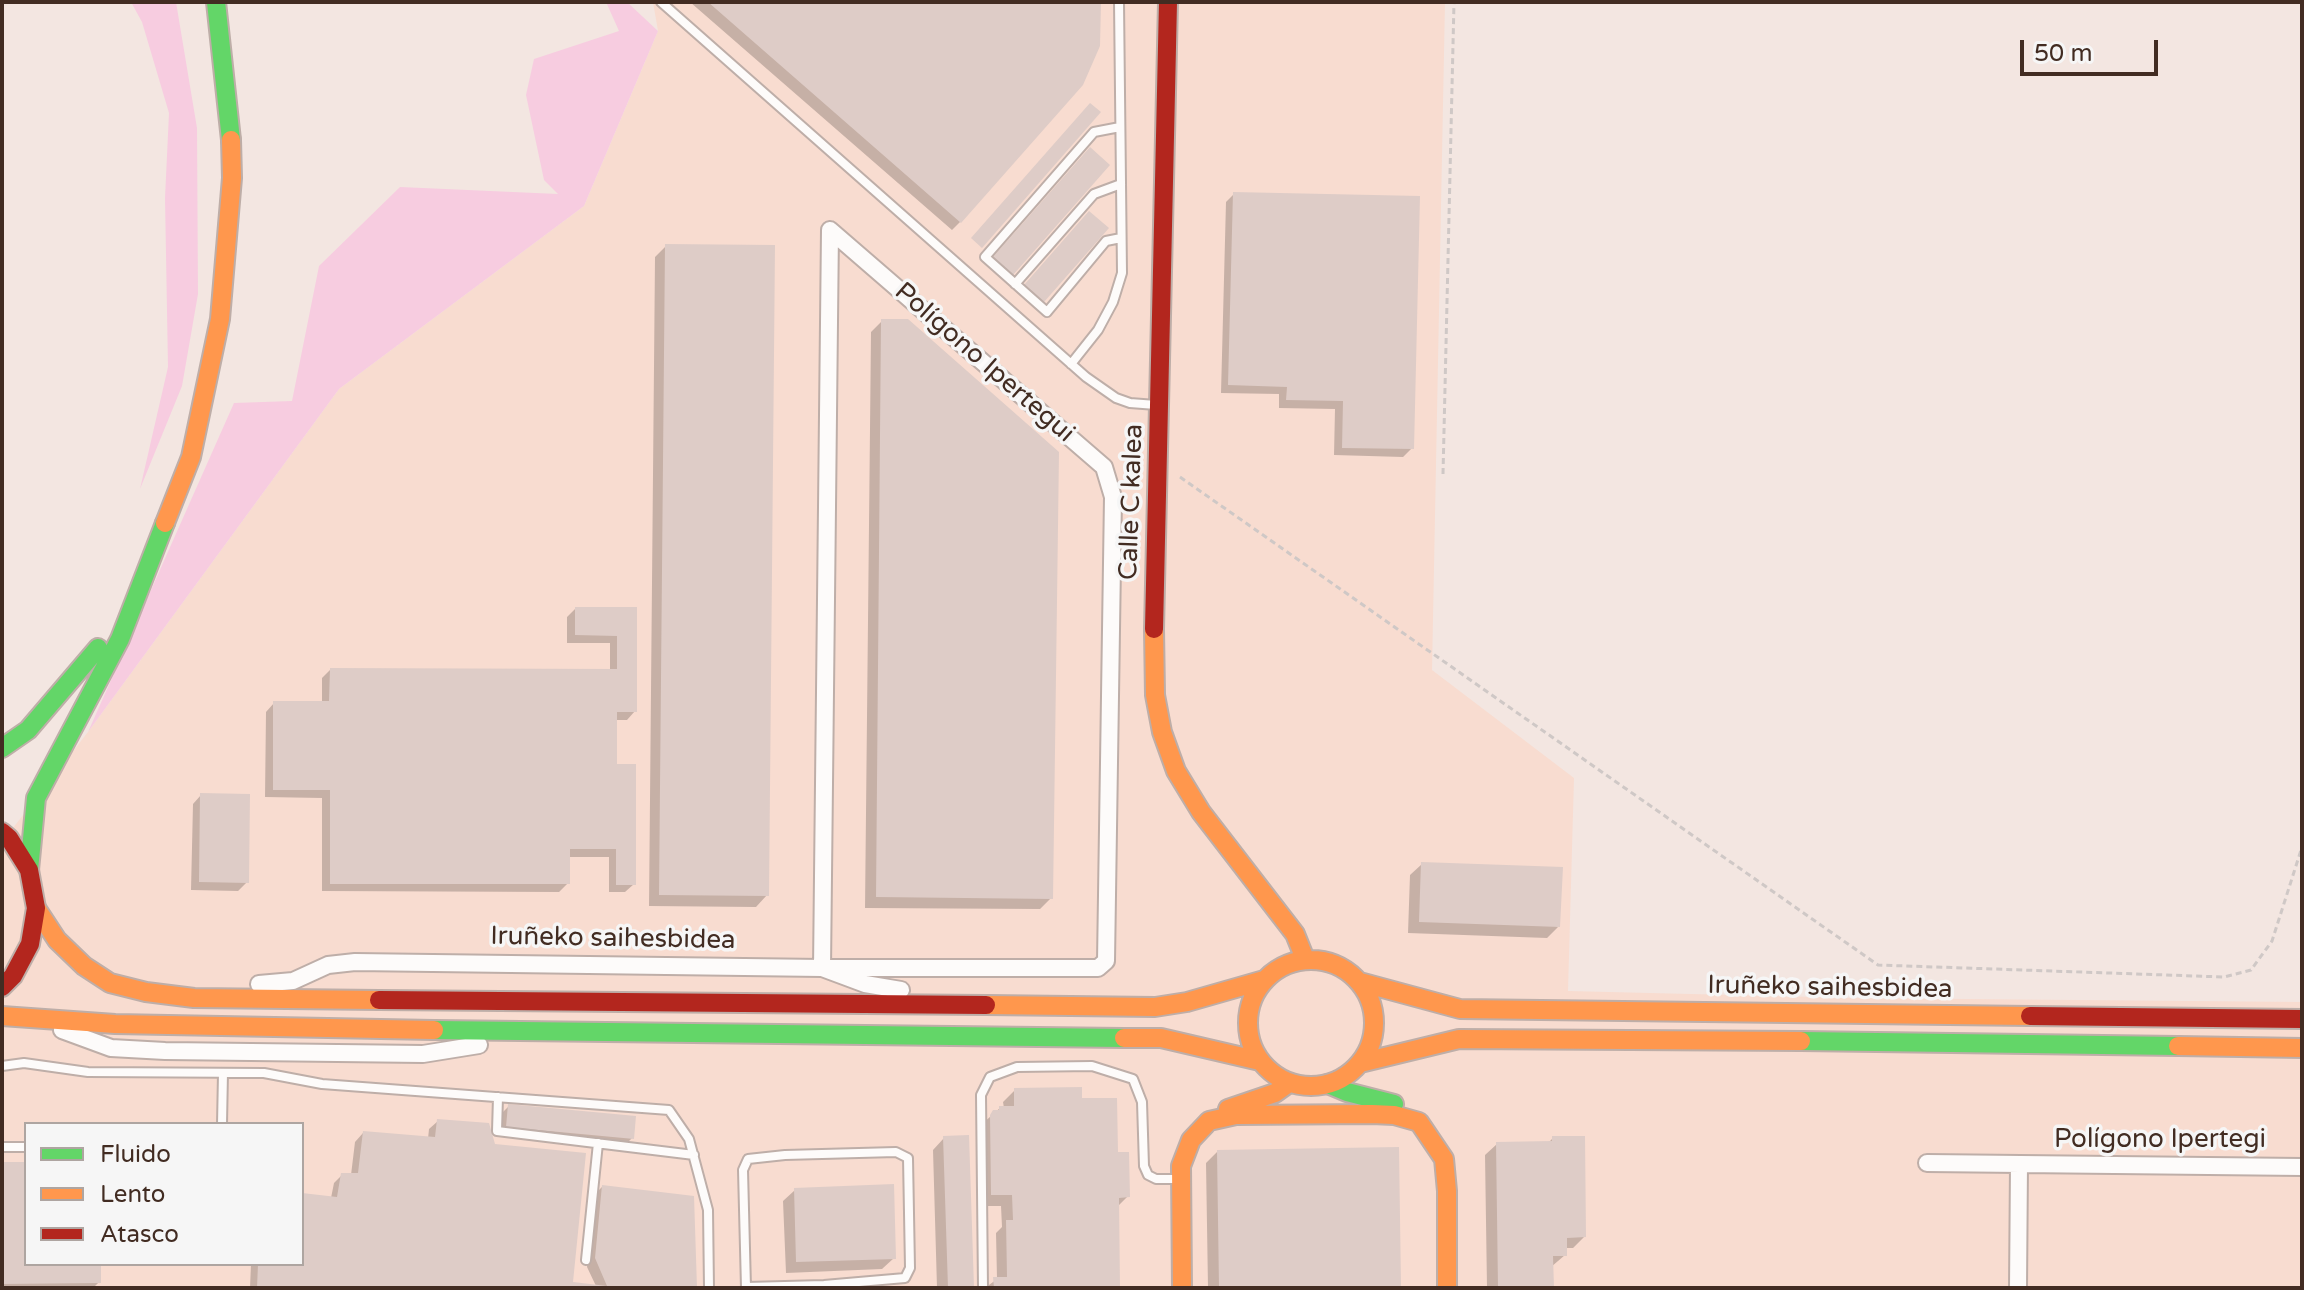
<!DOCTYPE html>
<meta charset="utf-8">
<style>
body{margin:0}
#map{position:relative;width:2304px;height:1290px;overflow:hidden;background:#f3e6e1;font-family:"Varela Round",sans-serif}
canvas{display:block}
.frame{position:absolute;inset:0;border:4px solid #422c22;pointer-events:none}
.legend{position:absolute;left:24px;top:1122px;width:280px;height:144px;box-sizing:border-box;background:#f6f6f6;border:2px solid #aea5a1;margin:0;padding:10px 14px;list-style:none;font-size:24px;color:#422c22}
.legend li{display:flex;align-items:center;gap:16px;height:40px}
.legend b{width:40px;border:2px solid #aea5a1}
.scale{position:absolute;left:2020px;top:40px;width:138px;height:36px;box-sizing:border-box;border:4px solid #422c22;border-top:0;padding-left:10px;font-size:24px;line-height:28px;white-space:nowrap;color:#422c22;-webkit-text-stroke:6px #f6f6f6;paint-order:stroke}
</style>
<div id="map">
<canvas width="2304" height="1290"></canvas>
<div class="frame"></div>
<ul class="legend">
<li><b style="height:10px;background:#63d668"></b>Fluido</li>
<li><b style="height:10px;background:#ff974d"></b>Lento</li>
<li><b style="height:10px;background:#b3261e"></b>Atasco</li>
</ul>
<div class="scale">50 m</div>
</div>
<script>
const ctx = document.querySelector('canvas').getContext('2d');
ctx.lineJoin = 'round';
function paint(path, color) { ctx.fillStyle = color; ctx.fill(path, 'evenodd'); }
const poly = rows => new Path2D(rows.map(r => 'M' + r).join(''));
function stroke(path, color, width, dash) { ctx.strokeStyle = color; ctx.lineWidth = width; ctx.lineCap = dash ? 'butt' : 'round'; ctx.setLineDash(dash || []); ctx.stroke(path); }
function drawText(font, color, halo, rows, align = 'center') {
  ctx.font = font + ' "Varela Round",sans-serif'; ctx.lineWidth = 7; ctx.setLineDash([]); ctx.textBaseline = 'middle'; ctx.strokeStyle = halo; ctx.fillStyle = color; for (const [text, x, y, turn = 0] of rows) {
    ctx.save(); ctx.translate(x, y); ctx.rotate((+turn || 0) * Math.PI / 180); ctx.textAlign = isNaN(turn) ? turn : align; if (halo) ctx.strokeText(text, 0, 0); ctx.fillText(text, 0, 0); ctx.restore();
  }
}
paint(poly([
 [653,2,1445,2,1432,670,1574,778,1568,991,1855,998,2302,1002,2302,1288,2,1288,2,842,88,732,339,389,584,206,658,31],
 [26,1124,302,1124,302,1264,26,1264]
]), '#f8dcd0');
paint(poly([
 [131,2,176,2,197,128,198,294,182,386,140,489,168,367,165,198,169,113,142,22],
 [606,2,627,2,658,31,584,206,339,389,88,732,234,403,292,401,319,266,400,187,558,194,544,180,526,95,534,59,619,31]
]), '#f7cce0');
paint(poly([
 [690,2,1099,2,960,222,952,230],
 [1234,194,1412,448,1403,457,1334,455,1335,409,1279,408,1279,394,1221,393,1226,202],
 [666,246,767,895,756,907,649,906,655,257],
 [882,321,1051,898,1040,909,865,908,871,332],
 [576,608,635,609,635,711,627,720,615,720,615,766,634,884,625,892,609,892,609,857,568,857,568,883,559,892,322,891,322,798,265,797,266,712,274,703,322,703,322,678,330,670,610,671,610,643,567,643,567,617],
 [201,795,247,882,238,891,191,890,193,804],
 [1422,864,1558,927,1547,938,1408,933,1410,875],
 [1015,1090,1080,1100,1116,1154,1128,1196,1117,1207,1118,1288,985,1288,997,1279,996,1233,1002,1227,1001,1206,981,1206,982,1124,1000,1108,1004,1108,1003,1102],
 [509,1106,632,1138,623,1147,499,1135,501,1114],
 [438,1121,493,1146,571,1284,596,1286,587,1267,594,1195,602,1187,695,1288,250,1288,251,1264,302,1264,302,1195,331,1198,334,1183,342,1175,351,1175,355,1142,363,1133,428,1139,429,1129],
 [944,1138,972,1288,937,1288,933,1150],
 [1553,1138,1584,1237,1573,1248,1565,1248,1565,1255,1551,1267,1552,1288,1487,1288,1485,1155,1497,1144,1548,1143],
 [1218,1151,1399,1288,1208,1288,1206,1163],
 [2,1164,26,1164,26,1264,99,1264,99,1282,93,1288,2,1288],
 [795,1190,894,1258,882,1269,786,1273,783,1201]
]), '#0003');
paint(poly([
 [708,2,1101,2,1100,46,1083,85,961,223],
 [1090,103,1101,112,982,248,971,238],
 [1090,147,1110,165,1013,275,993,257],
 [1233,192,1420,196,1414,449,1342,448,1343,401,1286,400,1287,387,1228,385],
 [1089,211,1109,228,1044,302,1024,285],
 [665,244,775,245,769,896,659,895],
 [881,319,908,319,1059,452,1053,899,876,897],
 [575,607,637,607,637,712,617,712,617,764,636,764,636,885,616,885,616,849,570,849,570,884,330,884,330,790,273,790,273,701,329,701,330,668,617,669,617,636,575,635],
 [200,793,250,794,249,883,199,882],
 [1421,862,1563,867,1560,927,1419,922],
 [1082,1087,1082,1098,1117,1098,1118,1152,1129,1152,1130,1197,1119,1198,1120,1288,994,1288,993,1277,1007,1277,1006,1220,1013,1220,1012,1195,991,1195,990,1115,993,1110,999,1110,999,1106,1014,1106,1014,1088],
 [508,1104,636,1116,634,1139,506,1127],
 [437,1119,489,1123,495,1144,586,1153,573,1282,607,1286,595,1258,602,1185,694,1196,697,1288,257,1288,258,1264,302,1264,302,1193,337,1197,341,1173,358,1173,363,1131,435,1137],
 [969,1135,974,1288,948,1288,943,1136],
 [1552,1136,1585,1136,1586,1237,1567,1238,1567,1256,1553,1256,1554,1288,1498,1288,1496,1142,1552,1141],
 [1399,1147,1401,1288,1219,1288,1217,1150],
 [2,1162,26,1162,26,1264,101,1264,101,1283,2,1284],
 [894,1184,896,1259,796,1262,794,1188]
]), '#deccc7');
const lane = poly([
 [661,2,1086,377,1116,398,1130,403,1156,405],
 [1120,127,1094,132,985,257,1047,312,1106,241,1121,238],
 [1015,284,1094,194,1121,184],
 [1071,364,1098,330,1113,302,1122,273,1119,2],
 [2,1066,24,1063,88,1072,264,1073,322,1084,669,1110,689,1139,708,1210,709,1288],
 [498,1097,497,1131,694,1155],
 [222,1124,223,1073],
 [2,1147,26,1147],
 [586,1260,598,1143],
 [746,1287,824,1285,905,1278,910,1268,908,1158,896,1152,785,1155,748,1159,743,1170,746,1288],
 [983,1288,981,1095,990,1077,1017,1067,1092,1066,1133,1079,1142,1102,1144,1166,1148,1175,1156,1179,1179,1179]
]);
const street = poly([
 [830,230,1104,467,1113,497,1106,961,1098,968,822,968,830,230],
 [259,984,293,981,328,965,355,962,822,968,865,984,901,990],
 [62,1030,111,1048,165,1051,423,1054,479,1045],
 [1927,1163,2302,1167],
 [2018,1288,2019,1165]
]);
const fast = poly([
 [216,2,231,140],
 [2,748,28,730,98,648],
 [29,870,36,798,120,639,165,523],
 [434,1030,1124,1038],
 [1801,1041,2178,1046],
 [1328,1084,1347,1092,1394,1104]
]);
const slow = poly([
 [165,523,191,457,220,319,232,178,231,140],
 [1154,629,1155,695,1162,732,1176,771,1201,812,1295,934,1305,959],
 [36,908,57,940,84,966,110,983,146,992,194,998,379,1000],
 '1248 1023a63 63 0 1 1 126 0a63 63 0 1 1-126 0Z',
 [1360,982,1460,1009,2030,1016],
 [986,1005,1155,1007,1187,1002,1264,980],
 [2,1016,115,1024,434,1030],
 [1124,1038,1161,1038,1260,1061],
 [2178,1046,2302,1048],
 [1360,1063,1459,1039,1801,1041],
 [1228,1109,1275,1093,1289,1083],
 [1182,1288,1181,1166,1191,1140,1209,1121,1236,1115,1372,1114,1394,1115,1419,1122,1444,1159,1447,1191,1447,1288]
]);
const jam = poly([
 [1154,629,1168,2],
 [2,832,9,838,29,870,36,908,30,944,13,976,2,987],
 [379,1000,986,1005],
 [2030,1016,2302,1019]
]);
stroke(lane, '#beaea8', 12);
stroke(street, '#beaea8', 20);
stroke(fast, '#beaea8', 22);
stroke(slow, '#beaea8', 22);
stroke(jam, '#beaea8', 22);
stroke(poly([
 [1443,474,1454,2],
 [1180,477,1878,965,2224,977,2251,970,2272,941,2302,847]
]), '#cfc8c6', 3, [6, 4]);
stroke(lane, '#fdfbfa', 8);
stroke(street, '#fdfbfa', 16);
stroke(fast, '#63d668', 18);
stroke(slow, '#ff974d', 18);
stroke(jam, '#b3261e', 18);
drawText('26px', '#422c22', '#f6f6f6', [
 ["Polígono Ipertegui",984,363,41],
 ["Calle C kalea",1132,502,-88],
 ["Iruñeko saihesbidea",613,939,1],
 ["Iruñeko saihesbidea",1830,988,1],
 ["Polígono Ipertegi",2160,1140]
]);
</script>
